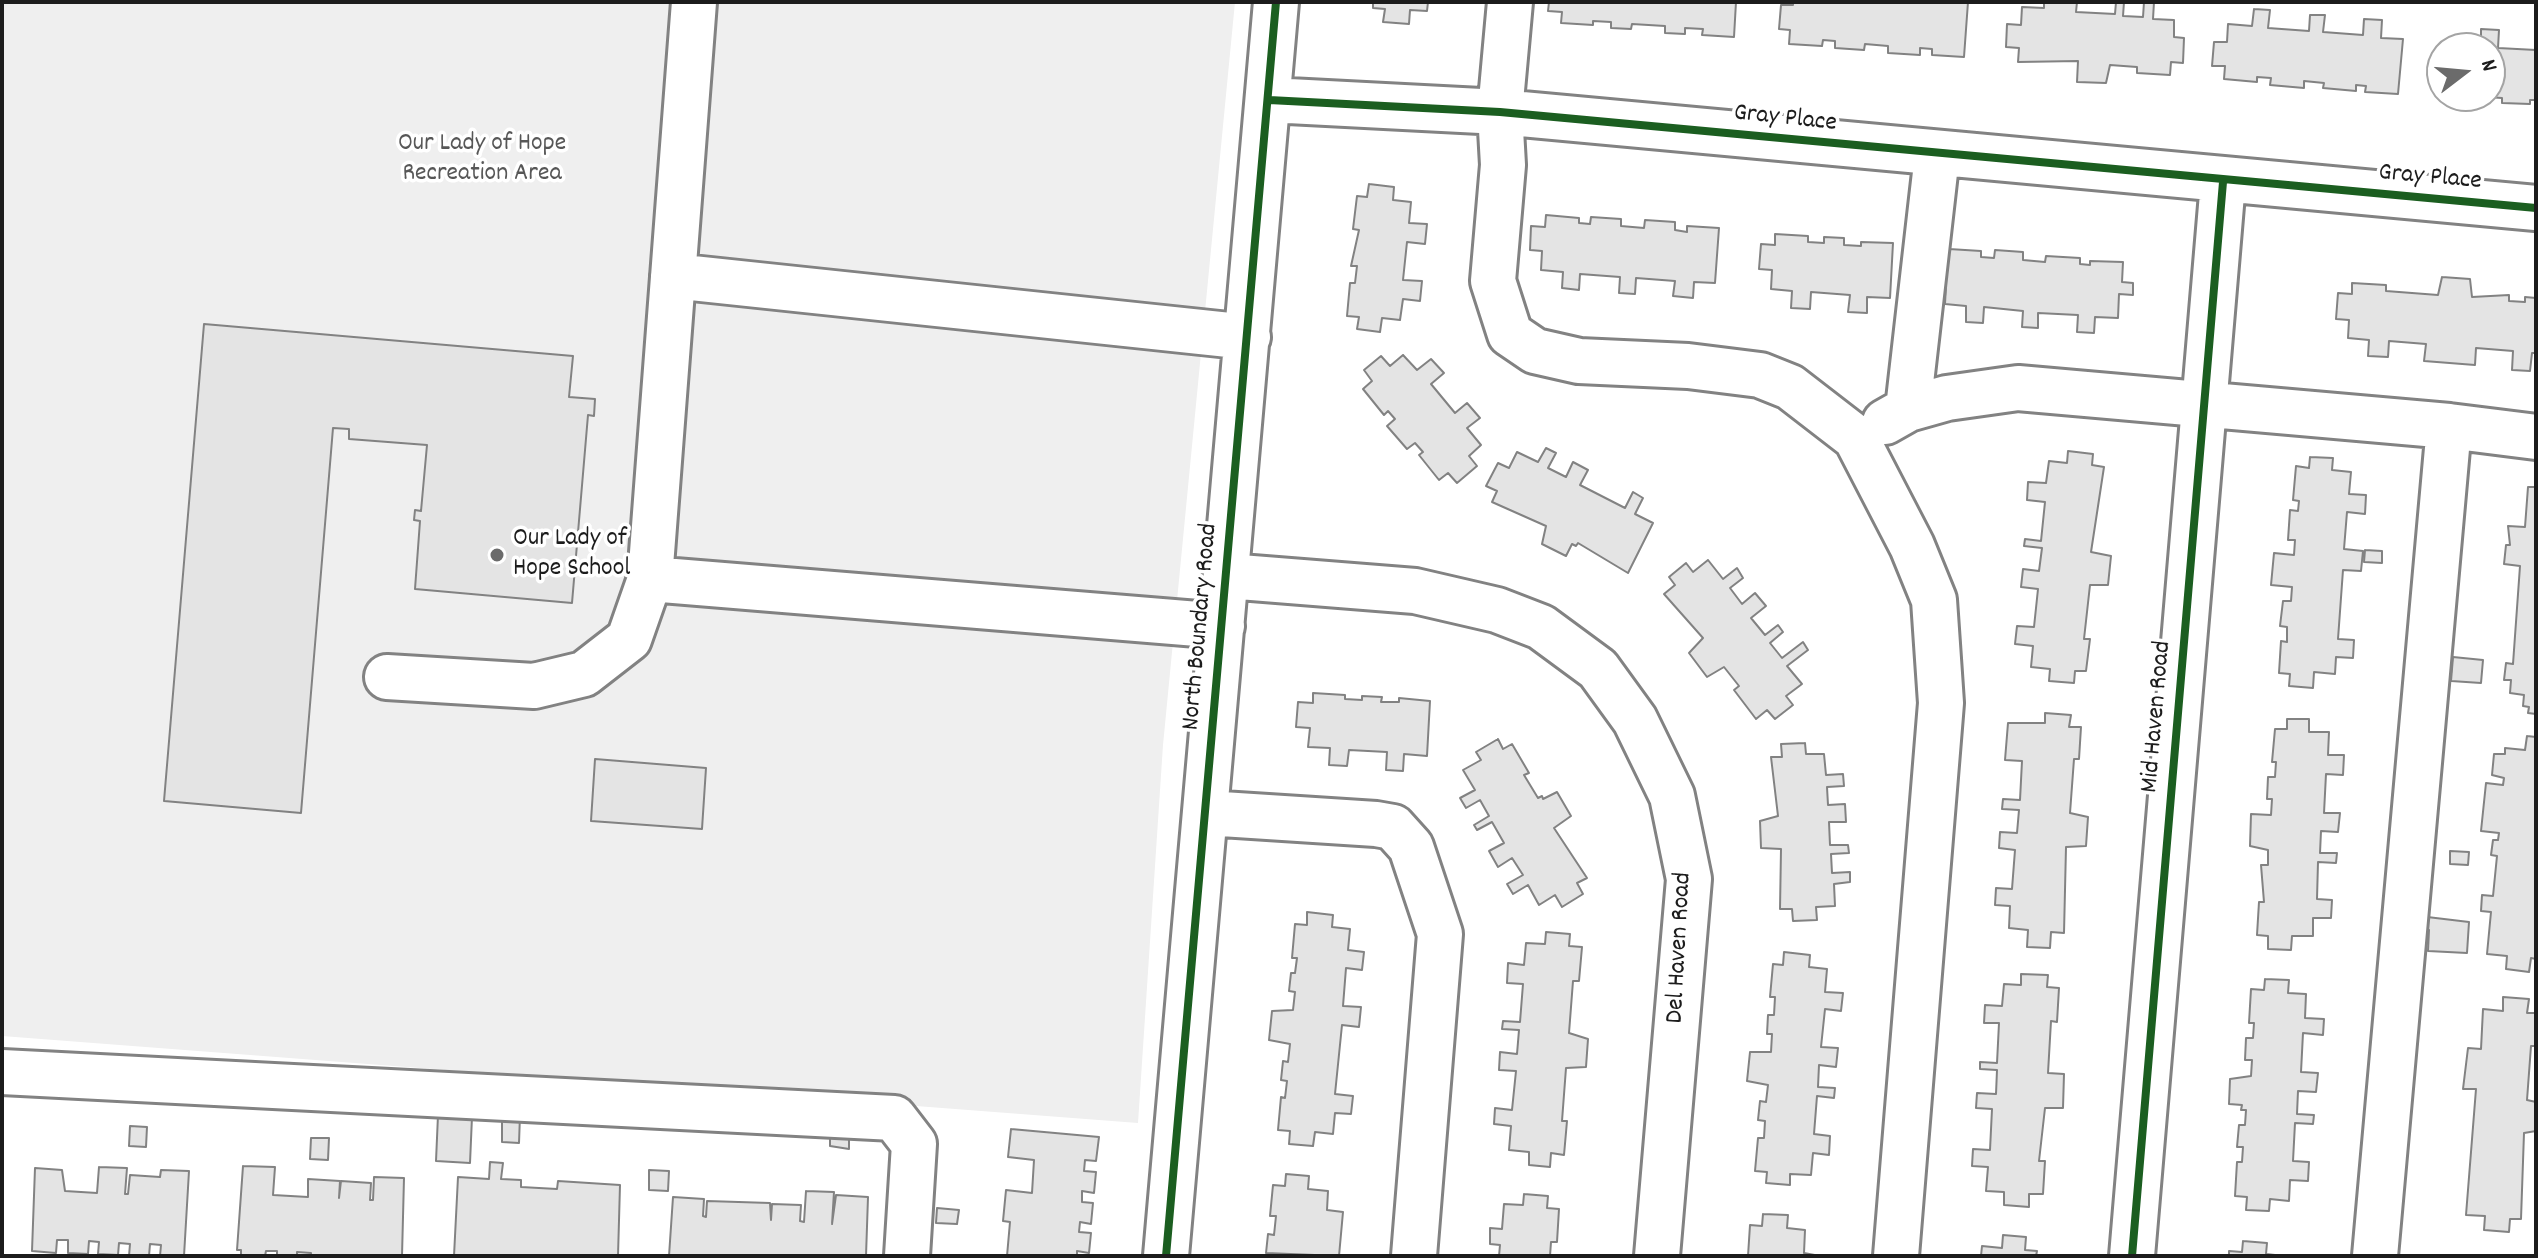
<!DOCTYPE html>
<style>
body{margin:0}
#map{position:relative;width:2538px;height:1258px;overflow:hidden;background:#fff;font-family:Dekko,sans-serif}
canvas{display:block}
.frame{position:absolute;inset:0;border:4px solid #1c1c1c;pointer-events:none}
.north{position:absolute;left:2426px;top:32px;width:80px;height:80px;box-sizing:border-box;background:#fff;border:2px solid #a4a4a4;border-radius:50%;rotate:74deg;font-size:22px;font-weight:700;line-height:32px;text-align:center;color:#1c1c1c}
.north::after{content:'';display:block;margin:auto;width:28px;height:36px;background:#6b6b6b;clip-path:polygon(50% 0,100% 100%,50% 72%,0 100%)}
</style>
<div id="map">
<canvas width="2538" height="1258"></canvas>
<div class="frame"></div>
<div class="north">N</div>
</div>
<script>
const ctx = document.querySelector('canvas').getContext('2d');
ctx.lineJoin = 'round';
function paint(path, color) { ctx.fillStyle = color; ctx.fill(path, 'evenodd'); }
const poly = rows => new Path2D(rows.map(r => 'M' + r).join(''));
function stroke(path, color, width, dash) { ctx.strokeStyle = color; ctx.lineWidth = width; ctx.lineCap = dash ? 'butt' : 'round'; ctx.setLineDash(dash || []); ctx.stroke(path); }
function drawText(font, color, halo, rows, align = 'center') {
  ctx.font = font + ' Dekko,sans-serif'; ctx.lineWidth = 7; ctx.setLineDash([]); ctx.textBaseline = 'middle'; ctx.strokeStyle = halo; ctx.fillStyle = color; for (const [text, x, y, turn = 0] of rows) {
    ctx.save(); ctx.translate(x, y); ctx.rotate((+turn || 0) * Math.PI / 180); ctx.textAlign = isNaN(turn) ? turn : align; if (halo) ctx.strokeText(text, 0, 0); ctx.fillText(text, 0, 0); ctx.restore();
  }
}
paint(poly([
 [2,2,1235,2,1163,745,1138,1123,2,1036]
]), '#efefef');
const building = poly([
 [1373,2,1428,2,1427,11,1410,10,1409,24,1383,22,1385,9,1373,8,1373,2],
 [1549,2,1736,2,1734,37,1702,35,1703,29,1685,28,1685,34,1665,33,1665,26,1632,24,1631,29,1611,28,1611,22,1593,21,1593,25,1561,23,1562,12,1548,11,1549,2],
 [1793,2,1968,2,1964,57,1932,55,1932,49,1920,48,1920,55,1888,53,1888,46,1865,44,1864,50,1835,48,1835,41,1823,40,1822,46,1789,44,1790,30,1779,29,1781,5,1793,5,1793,2],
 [2044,2,2077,2,2076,12,2115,14,2116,2,2124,2,2123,16,2143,17,2144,2,2154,2,2153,19,2174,20,2174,37,2184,38,2183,63,2171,62,2170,75,2137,73,2137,67,2110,65,2106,83,2077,82,2078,61,2018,62,2019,48,2006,47,2007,24,2021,25,2022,7,2044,8,2044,2],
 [2254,9,2270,10,2268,28,2309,31,2310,15,2325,15,2323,32,2363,35,2364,19,2382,20,2381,38,2403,39,2398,94,2365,92,2366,86,2356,85,2356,91,2323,88,2324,83,2304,81,2304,88,2270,85,2271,78,2257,77,2257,82,2224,79,2225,66,2212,66,2214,42,2227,42,2228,24,2252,26,2254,9],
 [2481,29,2499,30,2498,48,2536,50,2536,100,2530,100,2530,104,2502,103,2502,98,2487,97,2486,101,2453,98,2490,96,2490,48,2458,48,2458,44,2481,45,2481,29],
 [1369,184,1394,187,1393,200,1411,202,1409,223,1427,224,1425,244,1407,242,1403,280,1422,281,1420,301,1403,299,1400,320,1382,318,1380,332,1357,329,1359,317,1347,316,1350,283,1355,283,1357,266,1351,266,1359,230,1353,229,1357,196,1367,197,1369,184],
 [1546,215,1579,218,1579,223,1590,224,1591,217,1621,219,1621,226,1644,228,1645,220,1675,222,1675,230,1687,232,1687,226,1719,228,1715,283,1694,282,1693,298,1673,296,1675,281,1636,278,1635,294,1619,293,1620,277,1580,274,1579,290,1562,288,1563,272,1541,270,1542,251,1530,250,1531,226,1545,227,1546,215],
 [1775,234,1808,236,1808,242,1824,243,1824,237,1844,238,1844,245,1861,246,1861,242,1893,243,1890,298,1867,297,1867,313,1848,312,1850,295,1811,292,1810,309,1791,308,1792,291,1771,289,1772,270,1759,269,1761,244,1775,245,1775,234],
 [1949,249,1981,251,1981,257,1994,258,1995,250,2023,252,2023,260,2045,262,2046,256,2080,258,2080,264,2090,265,2090,261,2123,262,2122,282,2133,283,2133,295,2119,294,2118,318,2095,317,2094,333,2077,332,2078,315,2038,313,2038,328,2022,327,2023,311,1984,307,1983,323,1966,322,1966,306,1945,304,1946,285,1934,284,1935,258,1948,259,1949,249],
 [2442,277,2470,279,2472,297,2509,295,2509,301,2525,302,2525,297,2536,298,2536,353,2532,353,2530,371,2512,370,2513,351,2476,348,2475,365,2424,361,2426,344,2389,341,2388,357,2368,356,2369,340,2348,338,2349,320,2336,319,2338,293,2352,294,2352,283,2386,285,2386,291,2438,295,2442,277],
 [204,324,573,356,569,397,595,399,594,416,588,415,572,603,415,589,420,521,414,520,415,510,421,511,427,445,349,439,349,429,333,428,301,813,164,801,204,324],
 [1403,355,1417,370,1431,359,1444,373,1431,384,1455,413,1467,403,1480,418,1467,428,1481,445,1469,456,1477,466,1457,483,1448,473,1439,480,1419,455,1423,452,1415,443,1407,449,1387,426,1395,419,1388,411,1384,415,1363,389,1372,381,1364,370,1381,356,1390,366,1403,355],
 [1546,448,1556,453,1548,468,1566,477,1573,462,1588,470,1580,485,1625,508,1633,492,1643,498,1635,514,1653,523,1628,573,1578,543,1576,546,1572,544,1566,556,1542,544,1546,526,1492,502,1497,491,1486,486,1498,463,1509,468,1517,452,1538,462,1546,448],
 [2068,451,2093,454,2092,465,2104,467,2091,552,2111,556,2108,585,2090,585,2084,639,2090,639,2086,671,2075,671,2074,683,2049,681,2050,669,2031,667,2033,646,2015,644,2017,626,2034,627,2038,589,2021,587,2023,569,2039,571,2042,548,2024,546,2025,539,2041,541,2045,502,2027,500,2028,482,2046,483,2049,461,2067,463,2068,451],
 [2310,457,2333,458,2332,470,2351,472,2349,494,2366,495,2365,514,2347,512,2344,549,2363,551,2361,571,2343,570,2338,639,2354,640,2353,658,2336,657,2335,674,2314,672,2313,688,2289,686,2290,674,2279,673,2281,641,2287,642,2287,627,2280,626,2283,601,2291,601,2292,587,2271,585,2274,553,2294,555,2295,540,2288,540,2290,510,2298,511,2299,501,2293,500,2296,466,2309,468,2310,457],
 [2528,487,2536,487,2536,714,2528,713,2529,707,2523,706,2524,695,2510,693,2511,680,2504,680,2506,663,2513,664,2520,566,2504,564,2506,545,2510,545,2508,526,2525,527,2528,487],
 [2365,550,2382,551,2382,563,2364,562,2365,550],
 [1708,560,1723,579,1737,568,1743,578,1730,588,1742,604,1755,593,1766,606,1751,618,1765,635,1778,625,1783,632,1770,643,1782,658,1803,642,1808,650,1787,666,1802,684,1786,696,1793,705,1775,719,1767,710,1756,719,1734,690,1739,686,1724,667,1707,677,1689,653,1703,638,1664,594,1675,585,1669,577,1686,563,1693,572,1708,560],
 [2453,657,2483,660,2481,683,2451,681,2453,657],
 [1313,693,1345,695,1345,699,1362,700,1362,696,1382,697,1381,702,1399,702,1399,698,1430,701,1427,756,1404,754,1403,771,1386,770,1387,752,1349,750,1347,766,1329,765,1330,748,1308,747,1310,728,1296,727,1298,702,1313,703,1313,693],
 [2045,713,2071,715,2069,727,2081,727,2079,759,2074,759,2070,813,2088,817,2086,846,2066,847,2064,933,2051,932,2050,948,2027,947,2028,930,2009,928,2010,906,1995,905,1996,888,2012,889,2015,850,1999,848,2000,832,2017,833,2019,810,2002,809,2003,799,2020,800,2022,761,2005,760,2008,723,2045,723,2045,713],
 [2287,719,2309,719,2309,732,2329,732,2328,755,2344,755,2343,775,2326,774,2324,813,2340,813,2338,832,2321,831,2320,853,2337,853,2336,863,2318,862,2317,899,2332,900,2331,918,2313,918,2313,936,2292,936,2291,950,2268,949,2268,936,2257,935,2259,902,2264,902,2261,865,2268,865,2268,850,2250,846,2251,814,2271,815,2272,799,2267,799,2268,777,2275,777,2276,762,2272,762,2275,729,2287,729,2287,719],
 [2527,736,2536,737,2536,959,2531,958,2529,972,2506,969,2507,956,2487,954,2491,912,2481,911,2482,895,2493,896,2497,856,2491,855,2493,840,2498,840,2499,833,2481,831,2486,783,2503,785,2504,778,2492,775,2494,754,2505,754,2505,748,2525,750,2527,736],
 [1498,739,1503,749,1512,744,1529,773,1524,775,1538,798,1542,796,1543,799,1557,792,1571,816,1554,828,1587,878,1577,883,1583,894,1562,907,1555,895,1539,905,1528,885,1513,894,1507,884,1523,875,1512,858,1498,867,1489,851,1504,843,1492,822,1477,830,1474,825,1489,816,1480,800,1466,808,1460,798,1475,790,1463,770,1481,760,1476,752,1498,739],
 [1805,743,1806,754,1824,754,1826,775,1843,774,1844,786,1827,787,1828,805,1845,804,1846,822,1829,822,1830,845,1848,845,1849,853,1831,854,1832,873,1850,872,1850,882,1834,884,1835,906,1816,907,1817,920,1793,921,1792,909,1780,909,1781,849,1761,848,1760,821,1778,816,1771,757,1782,757,1781,744,1805,743],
 [595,759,706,768,702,829,591,821,595,759],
 [2450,851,2469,852,2468,865,2450,864,2450,851],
 [1307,912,1333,915,1332,927,1350,929,1348,950,1364,952,1362,970,1346,968,1343,1006,1361,1007,1359,1027,1342,1025,1335,1094,1353,1096,1351,1114,1335,1113,1333,1134,1315,1132,1313,1146,1289,1144,1290,1131,1278,1130,1281,1097,1285,1098,1287,1081,1281,1080,1283,1061,1288,1062,1290,1044,1269,1040,1272,1011,1293,1010,1295,992,1289,991,1291,973,1295,973,1297,958,1292,958,1295,924,1307,925,1307,912],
 [2419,916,2469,922,2467,953,2428,951,2429,930,2418,929,2419,916],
 [1546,932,1570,934,1569,946,1582,947,1579,981,1573,981,1569,1033,1588,1039,1586,1067,1566,1068,1562,1121,1567,1121,1564,1155,1551,1153,1550,1167,1529,1165,1529,1152,1509,1150,1511,1126,1494,1124,1495,1108,1512,1110,1516,1071,1499,1070,1500,1052,1517,1054,1519,1030,1502,1029,1503,1021,1520,1022,1523,984,1507,983,1508,963,1524,965,1526,943,1545,944,1546,932],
 [1784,952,1810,955,1809,967,1827,969,1825,992,1843,993,1841,1011,1825,1009,1821,1047,1838,1048,1836,1067,1819,1065,1818,1087,1835,1088,1834,1098,1817,1096,1814,1134,1830,1136,1829,1155,1813,1153,1811,1175,1790,1174,1790,1185,1766,1183,1767,1172,1755,1171,1758,1138,1764,1138,1765,1121,1758,1120,1760,1101,1766,1102,1768,1085,1747,1081,1750,1052,1771,1052,1772,1034,1767,1034,1768,1015,1774,1015,1775,997,1770,997,1773,964,1783,965,1784,952],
 [2021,974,2048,975,2047,987,2059,988,2057,1022,2051,1021,2048,1073,2064,1074,2063,1108,2045,1108,2039,1161,2045,1161,2043,1194,2029,1194,2029,1207,2004,1205,2004,1192,1986,1191,1988,1167,1972,1166,1973,1149,1990,1150,1992,1109,1976,1108,1977,1093,1996,1094,1997,1070,1980,1069,1980,1062,1997,1063,1999,1023,1984,1023,1985,1005,2002,1006,2004,984,2021,985,2021,974],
 [2265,979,2289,980,2288,993,2306,994,2305,1018,2324,1019,2323,1035,2303,1033,2301,1072,2318,1073,2316,1092,2298,1091,2297,1114,2314,1115,2313,1124,2295,1123,2293,1161,2309,1162,2308,1181,2290,1180,2289,1201,2270,1199,2269,1211,2246,1210,2247,1197,2235,1196,2237,1162,2242,1162,2243,1147,2237,1147,2239,1125,2245,1125,2246,1110,2241,1110,2242,1105,2229,1104,2230,1079,2251,1076,2252,1060,2245,1060,2246,1038,2253,1038,2254,1023,2249,1023,2251,989,2264,990,2265,979],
 [2503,997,2529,999,2527,1013,2536,1013,2536,1046,2531,1046,2527,1100,2536,1102,2536,1131,2524,1133,2521,1219,2510,1219,2509,1232,2484,1230,2485,1216,2466,1215,2476,1089,2463,1089,2468,1048,2481,1049,2483,1009,2503,1011,2503,997],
 [438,1115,472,1117,470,1163,436,1161,438,1115],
 [502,1115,520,1115,519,1143,502,1142,502,1115],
 [130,1126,147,1127,146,1147,129,1146,130,1126],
 [849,1129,849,1149,830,1146,830,1132,849,1129],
 [1011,1129,1099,1137,1096,1161,1085,1160,1084,1171,1096,1172,1094,1193,1082,1191,1082,1202,1093,1203,1091,1224,1080,1222,1079,1232,1091,1233,1089,1253,1077,1251,1077,1256,1007,1256,1010,1222,1003,1221,1006,1190,1032,1193,1034,1160,1008,1157,1011,1129],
 [311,1138,329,1138,328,1160,310,1159,311,1138],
 [490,1162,503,1163,501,1179,521,1180,521,1187,557,1189,558,1181,620,1185,618,1256,454,1256,458,1177,489,1179,490,1162],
 [243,1166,275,1167,273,1195,308,1197,308,1179,340,1181,339,1198,341,1181,371,1183,370,1200,373,1200,374,1177,404,1178,402,1256,311,1256,311,1253,297,1252,297,1256,277,1256,277,1251,266,1251,265,1256,241,1256,241,1250,237,1250,243,1166],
 [99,1167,127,1168,125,1194,128,1194,130,1175,160,1177,161,1170,189,1171,184,1256,160,1256,161,1245,150,1244,149,1256,129,1256,130,1244,119,1243,118,1255,98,1254,99,1242,89,1241,88,1254,68,1253,68,1240,57,1240,56,1253,32,1251,35,1168,62,1170,65,1191,97,1193,99,1167],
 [649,1170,669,1171,668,1191,649,1190,649,1170],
 [1286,1174,1309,1176,1308,1189,1328,1191,1327,1210,1343,1212,1339,1256,1266,1253,1268,1234,1274,1235,1276,1216,1270,1216,1273,1185,1285,1186,1286,1174],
 [806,1191,834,1192,832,1224,836,1195,868,1197,866,1256,669,1256,673,1197,704,1199,703,1216,706,1217,707,1201,770,1203,771,1220,772,1204,801,1205,800,1221,804,1222,806,1191],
 [1524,1194,1548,1196,1547,1208,1559,1209,1557,1242,1551,1242,1550,1256,1499,1256,1500,1245,1490,1244,1490,1228,1502,1229,1504,1204,1523,1205,1524,1194],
 [937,1208,959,1210,957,1224,936,1223,937,1208],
 [1763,1214,1788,1215,1787,1228,1805,1230,1804,1253,1820,1256,1748,1256,1750,1225,1762,1226,1763,1214],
 [2003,1235,2026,1237,2025,1250,2037,1251,2036,1256,1981,1256,1982,1246,2002,1248,2003,1235],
 [2243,1241,2267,1243,2266,1254,2284,1256,2229,1256,2229,1251,2242,1252,2243,1241]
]);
paint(building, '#e4e4e4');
stroke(building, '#828282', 2);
const minor = poly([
 [694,2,650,579,1222,626],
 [1510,2,1500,112,1503,165,1493,281,1510,334,1535,351,1579,361,1688,366,1760,375,1790,387,1856,438,1912,546,1934,600,1941,703,1896,1256],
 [1269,100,1500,112,2536,208],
 [673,276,1248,337],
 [1908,409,1947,398,2018,388,2449,426,2536,437],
 [1885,422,1908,409,1937,155],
 [1227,576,1415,591,1497,610,1541,627,1598,669,1635,720,1672,796,1689,879,1657,1256],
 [387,677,534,686,584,674,629,639,650,579],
 [1206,813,1376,824,1393,827,1411,847,1440,934,1414,1256],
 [2,1072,894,1118,914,1144,907,1256],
 [1166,1256,1276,2],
 [2132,1256,2223,182],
 [2375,1256,2449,426]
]);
stroke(minor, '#828282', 50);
stroke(minor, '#fff', 44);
stroke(poly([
 [1269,100,1500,112,2536,208],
 [1166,1256,1276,2],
 [2132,1256,2223,182]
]), '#1b5e20', 8);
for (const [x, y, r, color] of [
 [497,555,8,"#6b6b6b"]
]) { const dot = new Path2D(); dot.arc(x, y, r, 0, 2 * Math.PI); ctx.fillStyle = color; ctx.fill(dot); stroke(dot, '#fff', 3); }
drawText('26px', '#1c1c1c', '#fff', [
 ["Gray Place",1785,120,6],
 ["Gray Place",2430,179,5],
 ["North Boundary Road",1202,627,-85],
 ["Mid Haven Road",2158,717,-85],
 ["Del Haven Road",1681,948,-87]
]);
drawText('26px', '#575757', '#fff', [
 ["Our Lady of Hope",482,145],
 ["Recreation Area",482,175]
]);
drawText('26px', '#1c1c1c', '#fff', [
 ["Our Lady of",513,540],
 ["Hope School",513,570]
], 'left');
</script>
